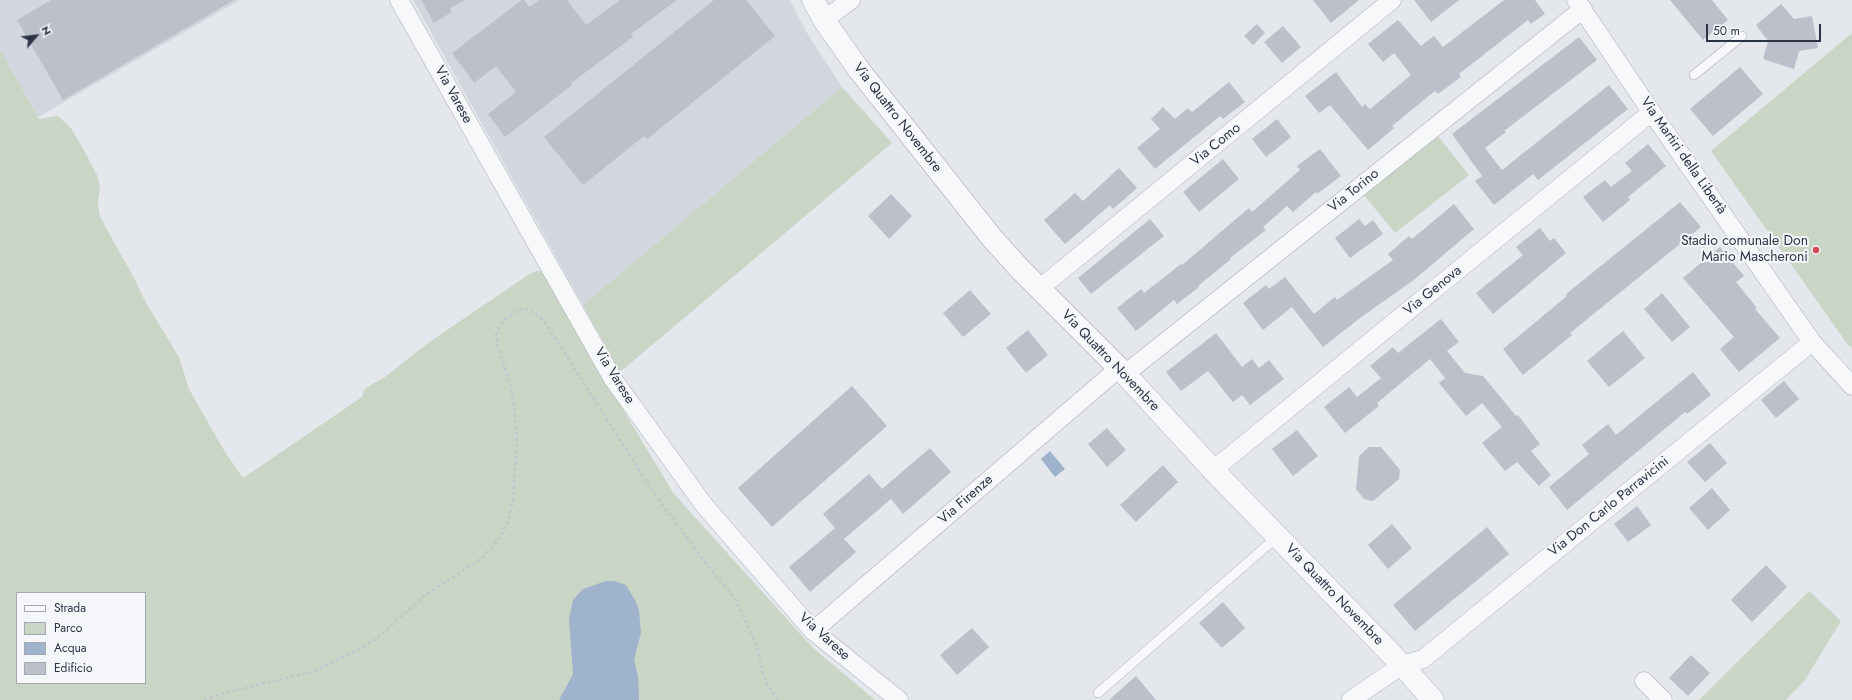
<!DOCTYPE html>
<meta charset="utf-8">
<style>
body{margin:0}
#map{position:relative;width:1852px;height:700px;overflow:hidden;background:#e4e7ec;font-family:Jost,sans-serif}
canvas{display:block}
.legend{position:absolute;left:16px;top:592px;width:130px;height:92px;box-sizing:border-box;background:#f4f6f9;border:1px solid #a4a8b1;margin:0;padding:5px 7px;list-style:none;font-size:12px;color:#2b3445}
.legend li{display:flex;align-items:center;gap:8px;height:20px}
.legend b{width:20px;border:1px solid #a4a8b1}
.north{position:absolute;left:16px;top:16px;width:40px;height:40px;-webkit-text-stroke:3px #f4f6f9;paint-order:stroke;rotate:62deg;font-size:11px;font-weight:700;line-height:16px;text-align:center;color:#2b3445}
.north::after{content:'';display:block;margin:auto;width:14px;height:18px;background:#2b3445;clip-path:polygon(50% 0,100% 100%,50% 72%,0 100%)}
.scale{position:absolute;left:1706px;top:24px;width:115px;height:18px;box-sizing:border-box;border:2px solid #2b3445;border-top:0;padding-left:5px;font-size:12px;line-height:14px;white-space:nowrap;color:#2b3445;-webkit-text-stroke:3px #f4f6f9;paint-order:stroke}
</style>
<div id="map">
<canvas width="1852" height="700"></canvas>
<ul class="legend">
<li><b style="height:5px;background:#f7f8fa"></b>Strada</li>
<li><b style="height:11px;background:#c9d6c5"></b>Parco</li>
<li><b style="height:11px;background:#9fb4cc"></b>Acqua</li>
<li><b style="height:11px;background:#bbc0ca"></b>Edificio</li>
</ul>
<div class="north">N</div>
<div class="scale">50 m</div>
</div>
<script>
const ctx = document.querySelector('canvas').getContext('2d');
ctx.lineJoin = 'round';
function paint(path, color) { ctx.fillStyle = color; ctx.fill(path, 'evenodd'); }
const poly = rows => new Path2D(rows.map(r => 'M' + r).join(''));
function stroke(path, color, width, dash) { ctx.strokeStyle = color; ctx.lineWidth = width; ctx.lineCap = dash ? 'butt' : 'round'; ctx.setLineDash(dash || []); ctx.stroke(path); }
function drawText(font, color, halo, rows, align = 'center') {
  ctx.font = font + ' Jost,sans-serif'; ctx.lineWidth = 4; ctx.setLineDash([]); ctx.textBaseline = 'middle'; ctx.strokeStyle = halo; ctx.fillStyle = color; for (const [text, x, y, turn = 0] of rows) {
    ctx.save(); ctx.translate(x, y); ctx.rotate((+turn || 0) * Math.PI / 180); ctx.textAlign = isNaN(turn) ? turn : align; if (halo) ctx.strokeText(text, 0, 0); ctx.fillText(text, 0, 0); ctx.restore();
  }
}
paint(poly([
 [0,0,240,0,38,117,0,49],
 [413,0,790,0,807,33,842,87,583,305]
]), '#d2d6de');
paint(poly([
 [1852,33,1852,348,1848,345,1711,151],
 [0,49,39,119,58,116,71,128,87,156,98,177,100,189,98,201,99,213,105,226,134,278,146,303,179,357,189,389,225,452,243,478,362,397,364,390,369,386,385,377,428,343,528,275,536,271,542,271,547,276,579,337,674,494,813,648,875,700,0,700],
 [17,593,145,593,145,683,17,683],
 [842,87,892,143,620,372,583,305],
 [1438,136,1469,175,1395,233,1364,195],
 [1809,591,1841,621,1805,680,1786,700,1699,700]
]), '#c9d6c5');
paint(poly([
 [1050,451,1065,469,1055,477,1041,459],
 [606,581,614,581,626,585,635,600,639,610,641,633,634,659,638,676,639,700,559,700,573,674,569,619,573,600,583,589]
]), '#9fb4cc');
paint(poly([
 [51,0,234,0,63,100,17,20],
 [421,0,465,0,450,8,452,12,434,23],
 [522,0,524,0,529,7,539,0,567,0,586,25,620,0,677,0,631,34,633,37,571,83,572,85,505,137,488,114,516,92,496,66,474,83,452,53],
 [714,0,746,0,775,36,647,139,644,136,583,185,544,137],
 [1313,0,1359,0,1331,23],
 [1414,0,1459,0,1431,22],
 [1504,0,1535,0,1545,14,1531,24,1528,20,1459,74,1461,77,1438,94,1435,91,1392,126,1394,128,1368,150,1330,105,1319,113,1305,96,1336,72,1362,107,1365,104,1370,109,1411,75,1394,53,1383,62,1368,44,1398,20,1421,46,1434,36,1443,47],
 [1670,0,1712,0,1728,20,1703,40],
 [1781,4,1794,19,1812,16,1818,48,1799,51,1794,69,1763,59,1768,41,1756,25],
 [1257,24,1265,33,1253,45,1244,36],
 [1283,26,1301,47,1282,63,1264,42],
 [1579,37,1597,60,1504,131,1506,132,1485,148,1502,170,1609,85,1628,109,1538,180,1533,174,1494,205,1475,181,1482,176,1452,134],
 [1740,67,1763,94,1713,136,1690,109],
 [1229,82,1245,102,1223,119,1220,116,1155,169,1137,148,1160,129,1151,119,1163,107,1175,119,1188,108,1192,112],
 [1277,119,1291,137,1266,157,1252,139],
 [1648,144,1666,166,1628,197,1630,200,1603,222,1583,197,1605,180,1611,187,1632,171,1625,163],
 [1320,149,1341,176,1317,194,1316,192,1293,212,1287,206,1263,227,1266,230,1230,258,1231,259,1198,286,1199,287,1177,304,1174,300,1136,331,1117,308,1141,289,1144,293,1181,264,1182,265,1249,208,1252,212,1300,170,1297,166],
 [1223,159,1239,179,1199,212,1183,192],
 [1119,168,1137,188,1113,209,1110,205,1065,244,1044,220,1075,193,1083,201],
 [891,194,912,216,889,239,868,216],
 [1680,202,1701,227,1570,333,1572,335,1523,375,1503,349,1567,296,1566,294],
 [1454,204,1474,229,1415,279,1360,318,1323,347,1292,307,1263,330,1243,303,1266,285,1269,289,1285,277,1314,314,1335,297,1337,300,1393,260,1388,254,1409,236,1412,239],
 [1150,219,1164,236,1091,294,1078,278],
 [1359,219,1365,226,1373,220,1383,234,1350,258,1335,238],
 [1540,228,1550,241,1554,238,1566,253,1493,314,1476,293,1523,255,1516,247],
 [1720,247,1744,276,1736,282,1757,308,1755,309,1780,338,1739,372,1720,349,1734,337,1683,278],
 [970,290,991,314,963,337,943,313],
 [1662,293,1690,327,1672,342,1644,309],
 [1441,319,1459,342,1447,351,1465,373,1483,376,1516,416,1518,415,1540,444,1531,451,1551,475,1539,486,1517,462,1505,471,1482,443,1502,427,1482,403,1466,416,1439,383,1445,378,1430,359,1377,403,1379,406,1345,433,1324,407,1349,387,1357,397,1381,378,1370,366,1393,347,1398,353],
 [1028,330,1048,355,1026,373,1006,348],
 [1623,331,1645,358,1609,387,1587,361],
 [1216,333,1242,367,1252,359,1259,368,1269,360,1284,379,1250,405,1242,395,1233,402,1208,371,1181,391,1166,372],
 [1693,372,1711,395,1687,414,1685,412,1567,510,1549,487,1589,454,1582,445,1608,424,1616,435],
 [1784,381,1799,399,1776,418,1761,400],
 [852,386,887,426,772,527,738,488],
 [1107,428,1126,450,1107,467,1088,444],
 [1297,430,1318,456,1293,476,1272,449],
 [1710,443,1727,463,1705,482,1687,462],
 [1369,447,1381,447,1400,470,1399,479,1373,501,1364,499,1356,489,1359,456],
 [930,448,951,472,903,514,891,499,844,539,856,552,810,592,789,567,835,528,823,514,869,474,882,489],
 [1163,465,1178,482,1136,522,1120,505],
 [1712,488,1730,510,1708,530,1689,508],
 [1637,506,1651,525,1628,542,1614,524],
 [1392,524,1412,548,1388,569,1368,545],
 [1487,527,1509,554,1415,631,1393,605],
 [1766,565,1787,587,1752,622,1731,600],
 [1223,602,1245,628,1222,648,1199,623],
 [972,628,989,647,957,675,940,655],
 [1691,655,1710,673,1688,696,1669,678],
 [1136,676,1156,700,1109,700]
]), '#bbc0ca');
const service = poly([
 [1694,75,1742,36],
 [1098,693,1277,537]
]);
const minor = poly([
 [399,0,613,379,704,505,813,631,899,700],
 [1576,0,1650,110,1812,342,1852,386],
 [824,20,851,0],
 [1039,289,1392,0],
 [1125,374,1583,9],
 [1213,470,1652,112],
 [813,631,1118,369],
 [1644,681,1663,700],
 [1351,700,1402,665,1423,659,1812,342]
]);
const tertiary = poly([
 [813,0,824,20,859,70,992,238,1019,268,1125,374,1213,470,1402,665,1433,700]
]);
stroke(service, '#a9aeb7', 10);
stroke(minor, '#a9aeb7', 19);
stroke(tertiary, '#a9aeb7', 23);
stroke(poly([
 [204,700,220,694,312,672,358,650,377,638,423,597,482,558,498,540,507,525,513,500,517,440,514,406,510,383,498,347,496,335,499,327,506,318,520,309,529,310,539,316,547,325,651,489,701,557,736,600,756,644,765,680,778,700]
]), '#c2c5cb', 2.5, [3, 3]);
stroke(service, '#f7f8fa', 9);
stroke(minor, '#f7f8fa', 18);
stroke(tertiary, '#f7f8fa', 22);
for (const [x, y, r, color] of [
 [1816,250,4,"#d1495b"]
]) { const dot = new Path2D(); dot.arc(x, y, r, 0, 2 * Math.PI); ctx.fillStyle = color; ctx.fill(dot); stroke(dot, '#f4f6f9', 1.5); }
drawText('14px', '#2b3445', '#f4f6f9', [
 ["Via Varese",453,95,61],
 ["Via Quattro Novembre",897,118,52],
 ["Via Como",1216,145,-39],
 ["Via Martiri della Libertà",1683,156,55],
 ["Via Torino",1354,191,-39],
 ["Via Genova",1433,291,-39],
 ["Via Quattro Novembre",1110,361,46],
 ["Via Varese",614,376,58],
 ["Via Firenze",966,500,-41],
 ["Via Don Carlo Parravicini",1609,507,-39],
 ["Via Quattro Novembre",1334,595,46],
 ["Via Varese",824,637,42]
]);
drawText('14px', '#2b3445', '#f4f6f9', [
 ["Stadio comunale Don",1808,242],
 ["Mario Mascheroni",1808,258]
], 'right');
</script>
